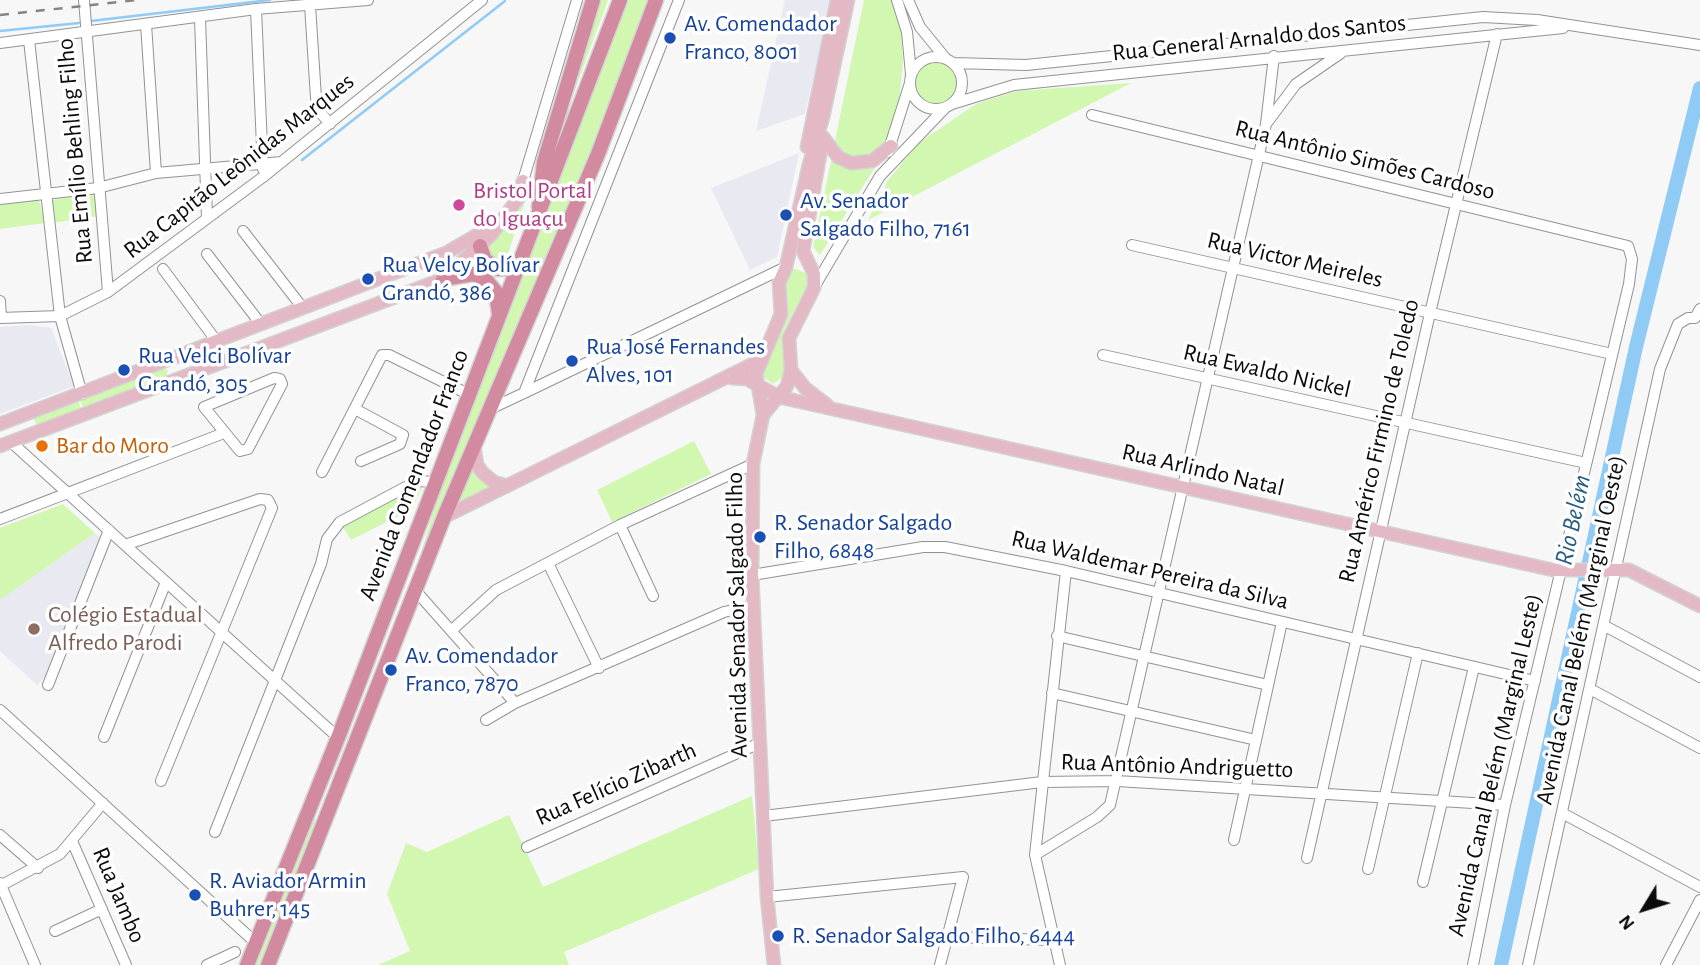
<!DOCTYPE html>
<meta charset="utf-8">
<style>
body{margin:0}
#map{position:relative;width:1700px;height:965px;overflow:hidden;background:#f7f7f8;font-family:"Alegreya Sans",sans-serif}
canvas{display:block}
.north{position:absolute;left:1609px;top:874px;width:70px;height:70px;-webkit-text-stroke:5px #fff;paint-order:stroke;rotate:232deg;font-size:19px;font-weight:700;line-height:28px;text-align:center;color:#0b0b0c}
.north::after{content:'';display:block;margin:auto;width:24px;height:32px;background:#0b0b0c;clip-path:polygon(50% 0,100% 100%,50% 72%,0 100%)}
</style>
<div id="map">
<canvas width="1700" height="965"></canvas>
<div class="north">N</div>
</div>
<script>
const ctx = document.querySelector('canvas').getContext('2d');
ctx.lineJoin = 'round';
function paint(path, color) { ctx.fillStyle = color; ctx.fill(path, 'evenodd'); }
const poly = rows => new Path2D(rows.map(r => 'M' + r).join(''));
function stroke(path, color, width, dash) { ctx.strokeStyle = color; ctx.lineWidth = width; ctx.lineCap = dash ? 'butt' : 'round'; ctx.setLineDash(dash || []); ctx.stroke(path); }
function drawText(font, color, halo, rows, align = 'center') {
  ctx.font = font + ' "Alegreya Sans",sans-serif'; ctx.lineWidth = 7; ctx.setLineDash([]); ctx.textBaseline = 'middle'; ctx.strokeStyle = halo; ctx.fillStyle = color; for (const [text, x, y, turn = 0] of rows) {
    ctx.save(); ctx.translate(x, y); ctx.rotate((+turn || 0) * Math.PI / 180); ctx.textAlign = isNaN(turn) ? turn : align; if (halo) ctx.strokeText(text, 0, 0); ctx.fillText(text, 0, 0); ctx.restore();
  }
}
paint(poly([
 [785,0,831,0,805,114,756,131],
 [799,153,777,257,750,270,711,188],
 [30,325,51,328,74,386,0,414,0,327],
 [95,533,102,540,50,673,37,685,0,651,0,600]
]), '#e9e9f2');
paint(poly([
 [596,0,608,0,558,136,561,139,547,178,544,178],
 [629,0,651,0,619,92,413,580,441,486,570,144],
 [864,0,892,0,900,16,903,61,898,113,887,143,877,154,852,158,842,154,834,145],
 '913 83a23 23 0 1 1 46 0a23 23 0 1 1-46 0Z',
 [1131,83,868,220,888,180,920,142,976,104,1017,91],
 [832,157,850,168,875,167,820,255,813,247],
 [533,177,508,254,502,260,494,261,488,256,487,248,510,218],
 [93,193,98,216,52,223,53,200],
 [39,200,45,223,0,229,0,205],
 [795,269,806,273,809,282,785,329,782,341,784,376,773,384,762,376,776,342,785,309,784,281,790,271],
 [162,368,168,370,166,376,84,411,80,399],
 [78,400,82,412,38,428,33,417],
 [694,441,711,474,612,522,597,490],
 [472,470,483,482,496,488,459,501],
 [417,486,422,488,412,509,351,540,341,524],
 [63,504,95,533,0,600,0,528],
 [752,796,759,869,564,952,569,965,378,965,410,951,387,894,406,843,427,852,509,815,543,887],
 [310,817,316,820,307,849,263,965,253,965]
]), '#d1f7b1');
stroke(poly([
 [91,21,270,0],
 [0,31,79,23],
 [302,160,505,1]
]), '#90cbf6', 2.5);
stroke(poly([
 [1501,965,1636,347,1700,88]
]), '#90cbf6', 14);
const minor = poly([
 [84,0,108,292],
 [897,0,907,32,911,74],
 [908,0,920,27,946,59],
 [310,5,316,98,320,112,330,124],
 [256,9,263,169],
 [200,18,207,218],
 [146,24,156,173],
 [29,40,60,316,82,394],
 [0,43,256,9,368,0],
 '910 83a26 26 0 1 1 52 0a26 26 0 1 1-52 0Z',
 [953,63,1026,65,1483,17,1537,20,1700,45],
 [952,104,1014,85,1563,28],
 [1092,115,1628,246,1632,259,1629,284,1505,805,1473,965],
 [1266,124,1296,84,1341,53],
 [888,152,910,83],
 [523,181,577,0],
 [0,199,98,188,156,173,282,162],
 [243,231,302,307],
 [1132,245,1612,354],
 [207,254,260,323],
 [163,269,215,339],
 [816,284,880,176,945,108],
 [0,301,1,318],
 [0,318,60,316,108,292,263,177,482,0],
 [1695,318,1700,309],
 [1103,355,1586,463],
 [274,378,280,379,282,384,248,449,240,451,204,407,274,378],
 [524,393,786,267],
 [355,409,403,435,400,444,361,461],
 [490,409,524,393,679,0],
 [11,442,332,732,339,735],
 [322,472,382,355,389,355,470,395],
 [0,519,224,433],
 [620,525,653,596],
 [125,545,260,499,268,500,272,508,161,781],
 [548,563,599,668],
 [752,575,923,547,945,547,1066,571,1535,681],
 [415,590,515,703,724,612,754,605],
 [1605,626,1700,677],
 [452,630,496,590,620,525,753,464],
 [1057,636,1268,685],
 [48,685,109,530],
 [1590,689,1700,748],
 [1052,693,1256,740],
 [0,710,255,942],
 [486,720,515,703],
 [104,737,166,582],
 [1562,813,1700,887],
 [764,816,1042,782,1117,781,1505,805],
 [215,832,321,564,327,539,340,522,417,481,437,482],
 [0,835,38,868],
 [1234,840,1282,622],
 [72,841,126,965],
 [527,847,760,743],
 [1035,855,1097,817,1110,805,1266,124,1274,56],
 [1307,858,1430,313,1497,34],
 [1368,869,1418,653],
 [1423,882,1474,667],
 [0,883,35,965],
 [0,886,60,854,103,803],
 [767,897,963,877,940,965],
 [55,931,102,909],
 [947,937,1053,940],
 [207,965,235,952],
 [1060,965,1035,855,1066,571],
 [1528,965,1660,369,1678,324,1688,318,1695,318],
 [1666,965,1700,900]
]);
const major = poly([
 [823,137,838,157,851,163,872,161,891,146],
 [807,147,837,0],
 [791,370,805,388,827,405],
 [732,378,747,379,779,397,1553,570,1629,570,1700,606],
 [763,415,787,386,791,370,789,338,814,288,814,274,803,251,821,149],
 [0,424,446,253,484,231,493,221],
 [474,445,477,465,483,473,494,482,507,486],
 [0,446,443,279,491,235,520,196,523,181],
 [444,517,759,361],
 [774,965,767,897,752,575,753,464,763,415,756,374,781,314,779,283,786,267,809,165,823,117,848,0]
]);
const highway = poly([
 [539,207,544,162,593,0],
 [480,246,485,260,498,269,514,268,521,264],
 [443,279,473,274,486,280,496,292,499,314],
 [247,965,339,735,620,0],
 [268,965,444,517,598,154,656,0]
]);
stroke(minor, '#939394', 12);
stroke(major, '#d3d3d3', 15);
stroke(highway, '#d3d3d3', 17);
stroke(minor, '#fff', 10);
stroke(major, '#e3b9c6', 12);
stroke(highway, '#d18aa0', 14);
stroke(poly([
 [0,15,137,0]
]), '#848485', 2.5, [9, 9]);
for (const [x, y, r, color] of [
 [670,38,7,"#1a4fb4"],
 [459,205,7,"#d1479c"],
 [786,215,7,"#1a4fb4"],
 [368,279,7,"#1a4fb4"],
 [572,361,7,"#1a4fb4"],
 [124,370,7,"#1a4fb4"],
 [42,446,7,"#e8710a"],
 [760,537,7,"#1a4fb4"],
 [34,629,7,"#8d6e63"],
 [391,670,7,"#1a4fb4"],
 [195,895,7,"#1a4fb4"],
 [778,936,7,"#1a4fb4"]
]) { const dot = new Path2D(); dot.arc(x, y, r, 0, 2 * Math.PI); ctx.fillStyle = color; ctx.fill(dot); stroke(dot, '#fff', 2.5); }
drawText('24px', '#164399', '#fff', [
 ["Av. Comendador",684,24],
 ["Franco, 8001",684,52],
 ["Av. Senador",800,201],
 ["Salgado Filho, 7161",800,229],
 ["Rua Velcy Bolívar",382,265],
 ["Grandó, 386",382,293],
 ["Rua José Fernandes",586,347],
 ["Alves, 101",586,375],
 ["Rua Velci Bolívar",138,356],
 ["Grandó, 305",138,384],
 ["R. Senador Salgado",774,523],
 ["Filho, 6848",774,551],
 ["Av. Comendador",405,656],
 ["Franco, 7870",405,684],
 ["R. Aviador Armin",209,881],
 ["Buhrer, 145",209,909],
 ["R. Senador Salgado Filho, 6444",792,936]
], 'left');
drawText('24px', '#0b0b0c', '#fff', [
 ["Rua General Arnaldo dos Santos",1259,38,-6],
 ["Rua Emílio Behling Filho",75,151,-95],
 ["Rua Antônio Simões Cardoso",1365,160,14],
 ["Rua Capitão Leônidas Marques",239,166,-38],
 ["Rua Victor Meireles",1295,260,13],
 ["Rua Ewaldo Nickel",1267,371,13],
 ["Rua Américo Firmino de Toledo",1379,441,-77],
 ["Rua Arlindo Natal",1203,470,13],
 ["Avenida Comendador Franco",414,475,-69],
 ["Rua Waldemar Pereira da Silva",1150,570,13],
 ["Avenida Senador Salgado Filho",737,615,-91],
 ["Avenida Canal Belém (Marginal Oeste)",1581,630,-78],
 ["Avenida Canal Belém (Marginal Leste)",1495,765,-77],
 ["Rua Antônio Andriguetto",1177,766,2],
 ["Rua Felício Zibarth",616,784,-24],
 ["Rua Jambo",119,895,67]
]);
drawText('24px', '#b23c85', '#fff', [
 ["Bristol Portal",473,191],
 ["do Iguaçu",473,219]
], 'left');
drawText('24px', '#c56008', '#fff', [
 ["Bar do Moro",56,446]
], 'left');
drawText('24px', '#785e54', '#fff', [
 ["Colégio Estadual",48,615],
 ["Alfredo Parodi",48,643]
], 'left');
drawText('italic 26px', '#255c80', '#fff', [
 ["Rio Belém",1573,520,-78]
]);
</script>
